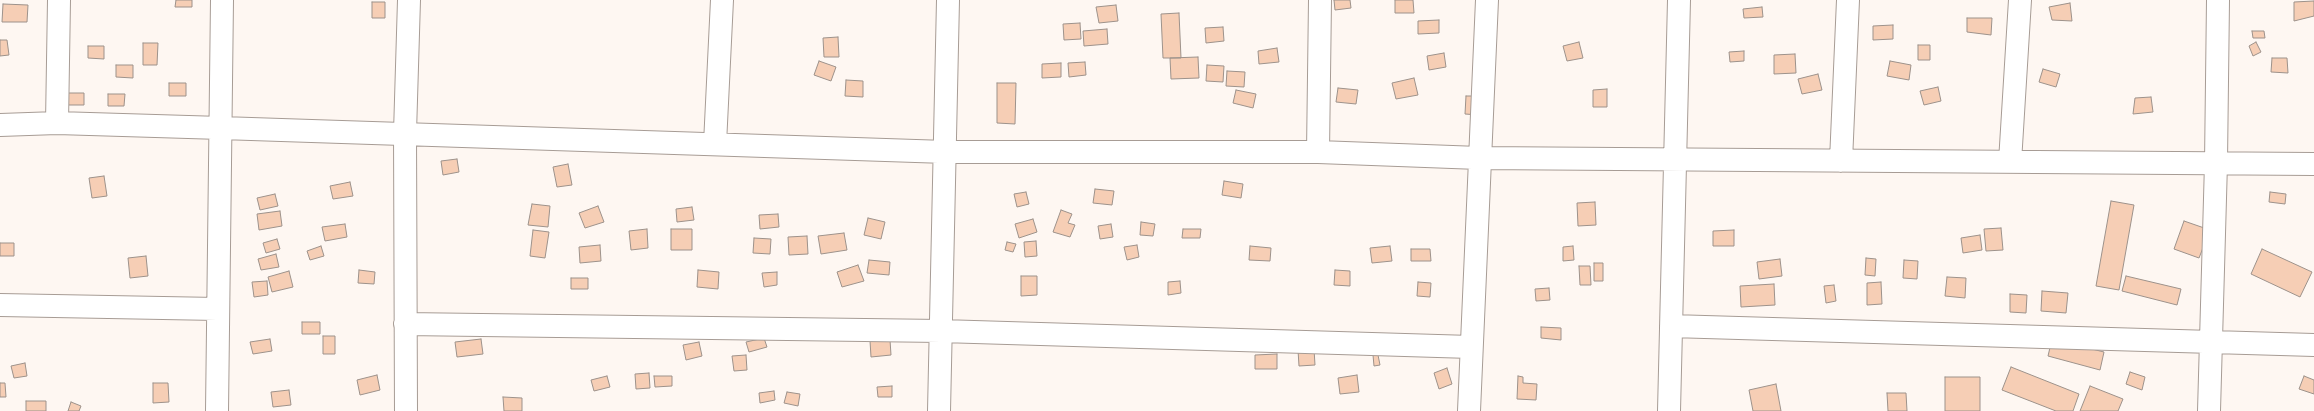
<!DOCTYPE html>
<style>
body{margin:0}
canvas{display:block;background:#fef7f2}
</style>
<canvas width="2314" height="411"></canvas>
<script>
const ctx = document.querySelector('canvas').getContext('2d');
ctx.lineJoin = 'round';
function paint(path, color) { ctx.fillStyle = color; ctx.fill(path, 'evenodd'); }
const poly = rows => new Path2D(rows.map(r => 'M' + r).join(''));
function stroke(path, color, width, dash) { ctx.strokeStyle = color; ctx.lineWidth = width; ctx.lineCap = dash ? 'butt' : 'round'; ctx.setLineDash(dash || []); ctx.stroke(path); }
const building = poly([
 [176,0,192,0,192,7,175,7,176,0],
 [1334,0,1350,0,1351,8,1335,10,1334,0],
 [1395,0,1413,0,1414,13,1395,13,1395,0],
 [2314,1,2314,16,2294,21,2294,2,2314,1],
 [372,2,385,2,385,18,372,18,372,2],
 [2070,3,2072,21,2052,20,2049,7,2070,3],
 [3,4,28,5,27,22,2,22,3,4],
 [1116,5,1118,21,1099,23,1096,7,1116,5],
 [1762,7,1763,17,1744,18,1743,9,1762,7],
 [1179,13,1181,58,1163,58,1161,14,1179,13],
 [1967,18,1992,18,1991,35,1967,32,1967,18],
 [1439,20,1439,33,1418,34,1418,21,1439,20],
 [1080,23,1081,39,1064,40,1063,24,1080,23],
 [1893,25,1893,39,1873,40,1873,26,1893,25],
 [1223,27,1224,41,1206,43,1205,28,1223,27],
 [1107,29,1108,44,1084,46,1083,31,1107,29],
 [2252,31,2264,31,2265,38,2253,38,2252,31],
 [838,37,839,57,824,57,823,38,838,37],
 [0,40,7,40,9,55,0,56,0,40],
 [1579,42,1583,58,1567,61,1563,46,1579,42],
 [2256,42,2261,52,2253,56,2249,46,2256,42],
 [143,43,158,43,157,65,143,65,143,43],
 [1918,45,1930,45,1930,60,1918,60,1918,45],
 [88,46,104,46,104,59,88,58,88,46],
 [1277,48,1279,62,1259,64,1258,51,1277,48],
 [1744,51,1744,61,1730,62,1729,52,1744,51],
 [1444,53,1446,67,1429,70,1427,56,1444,53],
 [1795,54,1796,73,1774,74,1774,55,1795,54],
 [1198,57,1199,78,1171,79,1170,58,1198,57],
 [2272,58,2287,58,2288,73,2271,72,2272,58],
 [819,61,836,67,831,81,814,75,819,61],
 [1890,61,1911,65,1909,80,1887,76,1890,61],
 [1085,62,1086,75,1069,77,1068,63,1085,62],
 [1061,63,1061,77,1042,78,1042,64,1061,63],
 [116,65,133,65,133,78,116,77,116,65],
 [1207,65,1224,66,1223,82,1206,81,1207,65],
 [2043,69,2060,74,2056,87,2039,82,2043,69],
 [1227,71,1245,72,1244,87,1226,86,1227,71],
 [1818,74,1822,90,1802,94,1798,79,1818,74],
 [1414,78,1418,95,1396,99,1392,83,1414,78],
 [846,80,863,81,863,97,845,96,846,80],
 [169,83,186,83,186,96,169,96,169,83],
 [997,83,1016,83,1015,124,997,123,997,83],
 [1938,87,1941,101,1924,105,1920,91,1938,87],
 [1338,88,1358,90,1356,104,1336,102,1338,88],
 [1607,89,1607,107,1593,107,1593,90,1607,89],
 [1236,90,1256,94,1253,108,1233,103,1236,90],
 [67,93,84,93,84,105,67,105,67,93],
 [108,94,125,94,124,106,108,106,108,94],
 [1466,96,1479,96,1479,115,1465,114,1466,96],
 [2151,97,2153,112,2133,114,2135,98,2151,97],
 [457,159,459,172,443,175,441,161,457,159],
 [568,164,572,185,557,187,553,167,568,164],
 [104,176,107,196,92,198,89,178,104,176],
 [1224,181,1243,184,1241,198,1222,195,1224,181],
 [350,182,353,196,333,199,330,186,350,182],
 [1095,189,1114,191,1112,205,1093,203,1095,189],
 [1026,192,1029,204,1017,207,1014,194,1026,192],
 [2270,192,2286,194,2285,204,2269,202,2270,192],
 [275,194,278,206,260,210,257,198,275,194],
 [2111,201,2134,205,2119,290,2096,286,2111,201],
 [1595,202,1596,225,1578,226,1577,203,1595,202],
 [532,204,550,206,548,227,528,225,532,204],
 [598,206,604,222,585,228,579,213,598,206],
 [692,207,694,220,677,222,676,209,692,207],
 [1061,210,1072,214,1068,223,1075,225,1070,237,1053,232,1061,210],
 [280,211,282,226,259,230,257,214,280,211],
 [778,214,779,227,760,229,759,215,778,214],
 [868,218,885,222,881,239,864,235,868,218],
 [1033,219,1037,232,1019,238,1015,224,1033,219],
 [2184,221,2210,230,2199,258,2174,249,2184,221],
 [1141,222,1155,224,1153,236,1140,235,1141,222],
 [345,224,347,237,325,241,322,227,345,224],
 [1111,224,1113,237,1100,239,1098,226,1111,224],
 [2001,228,2003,250,1986,251,1984,229,2001,228],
 [647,229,648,248,631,250,629,231,647,229],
 [671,229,692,229,692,250,671,250,671,229],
 [1183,229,1201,229,1200,238,1182,238,1183,229],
 [533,230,549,232,545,258,530,256,533,230],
 [1734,230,1734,246,1713,246,1713,231,1734,230],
 [844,233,847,250,821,254,818,236,844,233],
 [1980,235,1982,250,1963,253,1961,238,1980,235],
 [807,236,808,254,789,255,788,237,807,236],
 [754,238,771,239,770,254,753,253,754,238],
 [277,239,280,249,266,253,263,243,277,239],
 [1036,241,1037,256,1025,257,1024,242,1036,241],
 [1007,242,1016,244,1013,252,1005,250,1007,242],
 [0,243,14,243,14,256,0,256,0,243],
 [600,245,601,261,580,263,579,247,600,245],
 [1137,245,1139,257,1127,260,1124,247,1137,245],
 [321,246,324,256,310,260,307,251,321,246],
 [1250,246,1271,248,1270,261,1249,260,1250,246],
 [1390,246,1392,261,1372,263,1370,248,1390,246],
 [1573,246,1574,260,1563,261,1563,247,1573,246],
 [1411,249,1430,249,1431,261,1411,261,1411,249],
 [2262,249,2312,272,2300,297,2251,274,2262,249],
 [276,254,279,267,261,270,258,259,276,254],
 [146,256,148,276,130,278,128,258,146,256],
 [1866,258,1876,259,1875,276,1865,275,1866,258],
 [1780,259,1782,276,1759,279,1757,262,1780,259],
 [869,260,890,262,889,275,867,273,869,260],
 [1904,260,1918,261,1917,279,1903,278,1904,260],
 [1594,263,1603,263,1603,281,1594,281,1594,263],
 [858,265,864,281,842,287,837,272,858,265],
 [1579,266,1590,266,1591,285,1580,285,1579,266],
 [359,270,375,272,374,284,358,283,359,270],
 [698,270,719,272,718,289,697,287,698,270],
 [1335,270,1350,271,1350,286,1334,285,1335,270],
 [289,271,293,287,272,292,268,277,289,271],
 [777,272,777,285,764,287,762,273,777,272],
 [1021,276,1037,276,1037,295,1021,296,1021,276],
 [2126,276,2181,289,2177,305,2122,291,2126,276],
 [1947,277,1966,278,1965,298,1945,296,1947,277],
 [571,278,588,278,588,289,571,289,571,278],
 [267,281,268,295,254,297,252,282,267,281],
 [1180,281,1181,293,1168,295,1168,282,1180,281],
 [1418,282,1431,283,1430,297,1417,296,1418,282],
 [1881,282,1882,304,1867,305,1867,283,1881,282],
 [1774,284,1775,305,1741,307,1740,286,1774,284],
 [1834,285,1836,301,1826,303,1824,286,1834,285],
 [1549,288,1550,300,1536,301,1535,289,1549,288],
 [2042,291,2068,293,2066,313,2041,311,2042,291],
 [2010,294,2027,295,2026,313,2010,312,2010,294],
 [302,322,320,322,320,334,302,334,302,322],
 [1541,327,1561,328,1561,340,1541,338,1541,327],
 [323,336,335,336,335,354,323,354,323,336],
 [764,338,767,347,749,352,746,342,764,338],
 [270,339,272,351,253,354,250,342,270,339],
 [481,339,483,354,457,357,455,342,481,339],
 [2052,339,2104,352,2100,370,2048,356,2052,339],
 [890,340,891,355,871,357,870,341,890,340],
 [699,342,702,356,686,360,683,345,699,342],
 [1314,349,1315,365,1299,366,1298,350,1314,349],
 [1277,354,1277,369,1255,369,1255,355,1277,354],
 [746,355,747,370,734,371,732,356,746,355],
 [1373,355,1378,355,1380,365,1374,366,1373,355],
 [25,363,27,376,14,378,11,366,25,363],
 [2011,367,2079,394,2073,411,2056,411,2002,390,2011,367],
 [1447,368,1452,384,1439,389,1434,373,1447,368],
 [2130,372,2145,377,2142,390,2126,384,2130,372],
 [649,373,650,388,636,389,635,374,649,373],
 [377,375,380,390,360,395,357,380,377,375],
 [1357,375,1359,392,1340,394,1338,378,1357,375],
 [607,376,610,387,594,391,591,380,607,376],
 [654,376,672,376,672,386,655,387,654,376],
 [1518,376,1523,377,1523,383,1537,384,1536,400,1517,399,1518,376],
 [2304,376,2314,380,2314,394,2299,389,2304,376],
 [1945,377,1980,377,1980,411,1945,411,1945,377],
 [0,383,5,383,6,397,0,397,0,383],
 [153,383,168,383,169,402,153,403,153,383],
 [1776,384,1781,411,1753,411,1749,390,1776,384],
 [892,386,892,397,878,397,877,387,892,386],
 [2090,386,2123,399,2118,411,2080,411,2090,386],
 [289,390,291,405,273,407,271,392,289,390],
 [774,391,775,400,760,403,759,393,774,391],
 [787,392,800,394,798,406,784,403,787,392],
 [1887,393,1906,393,1907,411,1888,411,1887,393],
 [503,397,522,398,522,411,504,411,503,397],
 [26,401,46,401,46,411,26,411,26,401],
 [71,402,81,406,79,411,68,411,71,402]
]);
paint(building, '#f6ceb5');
stroke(building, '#9d928b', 1);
const street = poly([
 [57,123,59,0],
 [0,125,57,123,221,128,946,152,1318,152,1479,158,2314,164],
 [715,144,722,0],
 [1318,152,1320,0],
 [1841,161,1848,0],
 [2010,162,2020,0],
 [0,305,217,309],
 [405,324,941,331,1471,347],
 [1671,326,2314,345],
 [217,411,222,0],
 [406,411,405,133,409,0],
 [939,411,948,0],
 [1469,411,1487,0],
 [1669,411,1679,0],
 [2209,411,2216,163,2218,0]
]);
stroke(street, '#a79c95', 24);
stroke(street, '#fff', 22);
</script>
